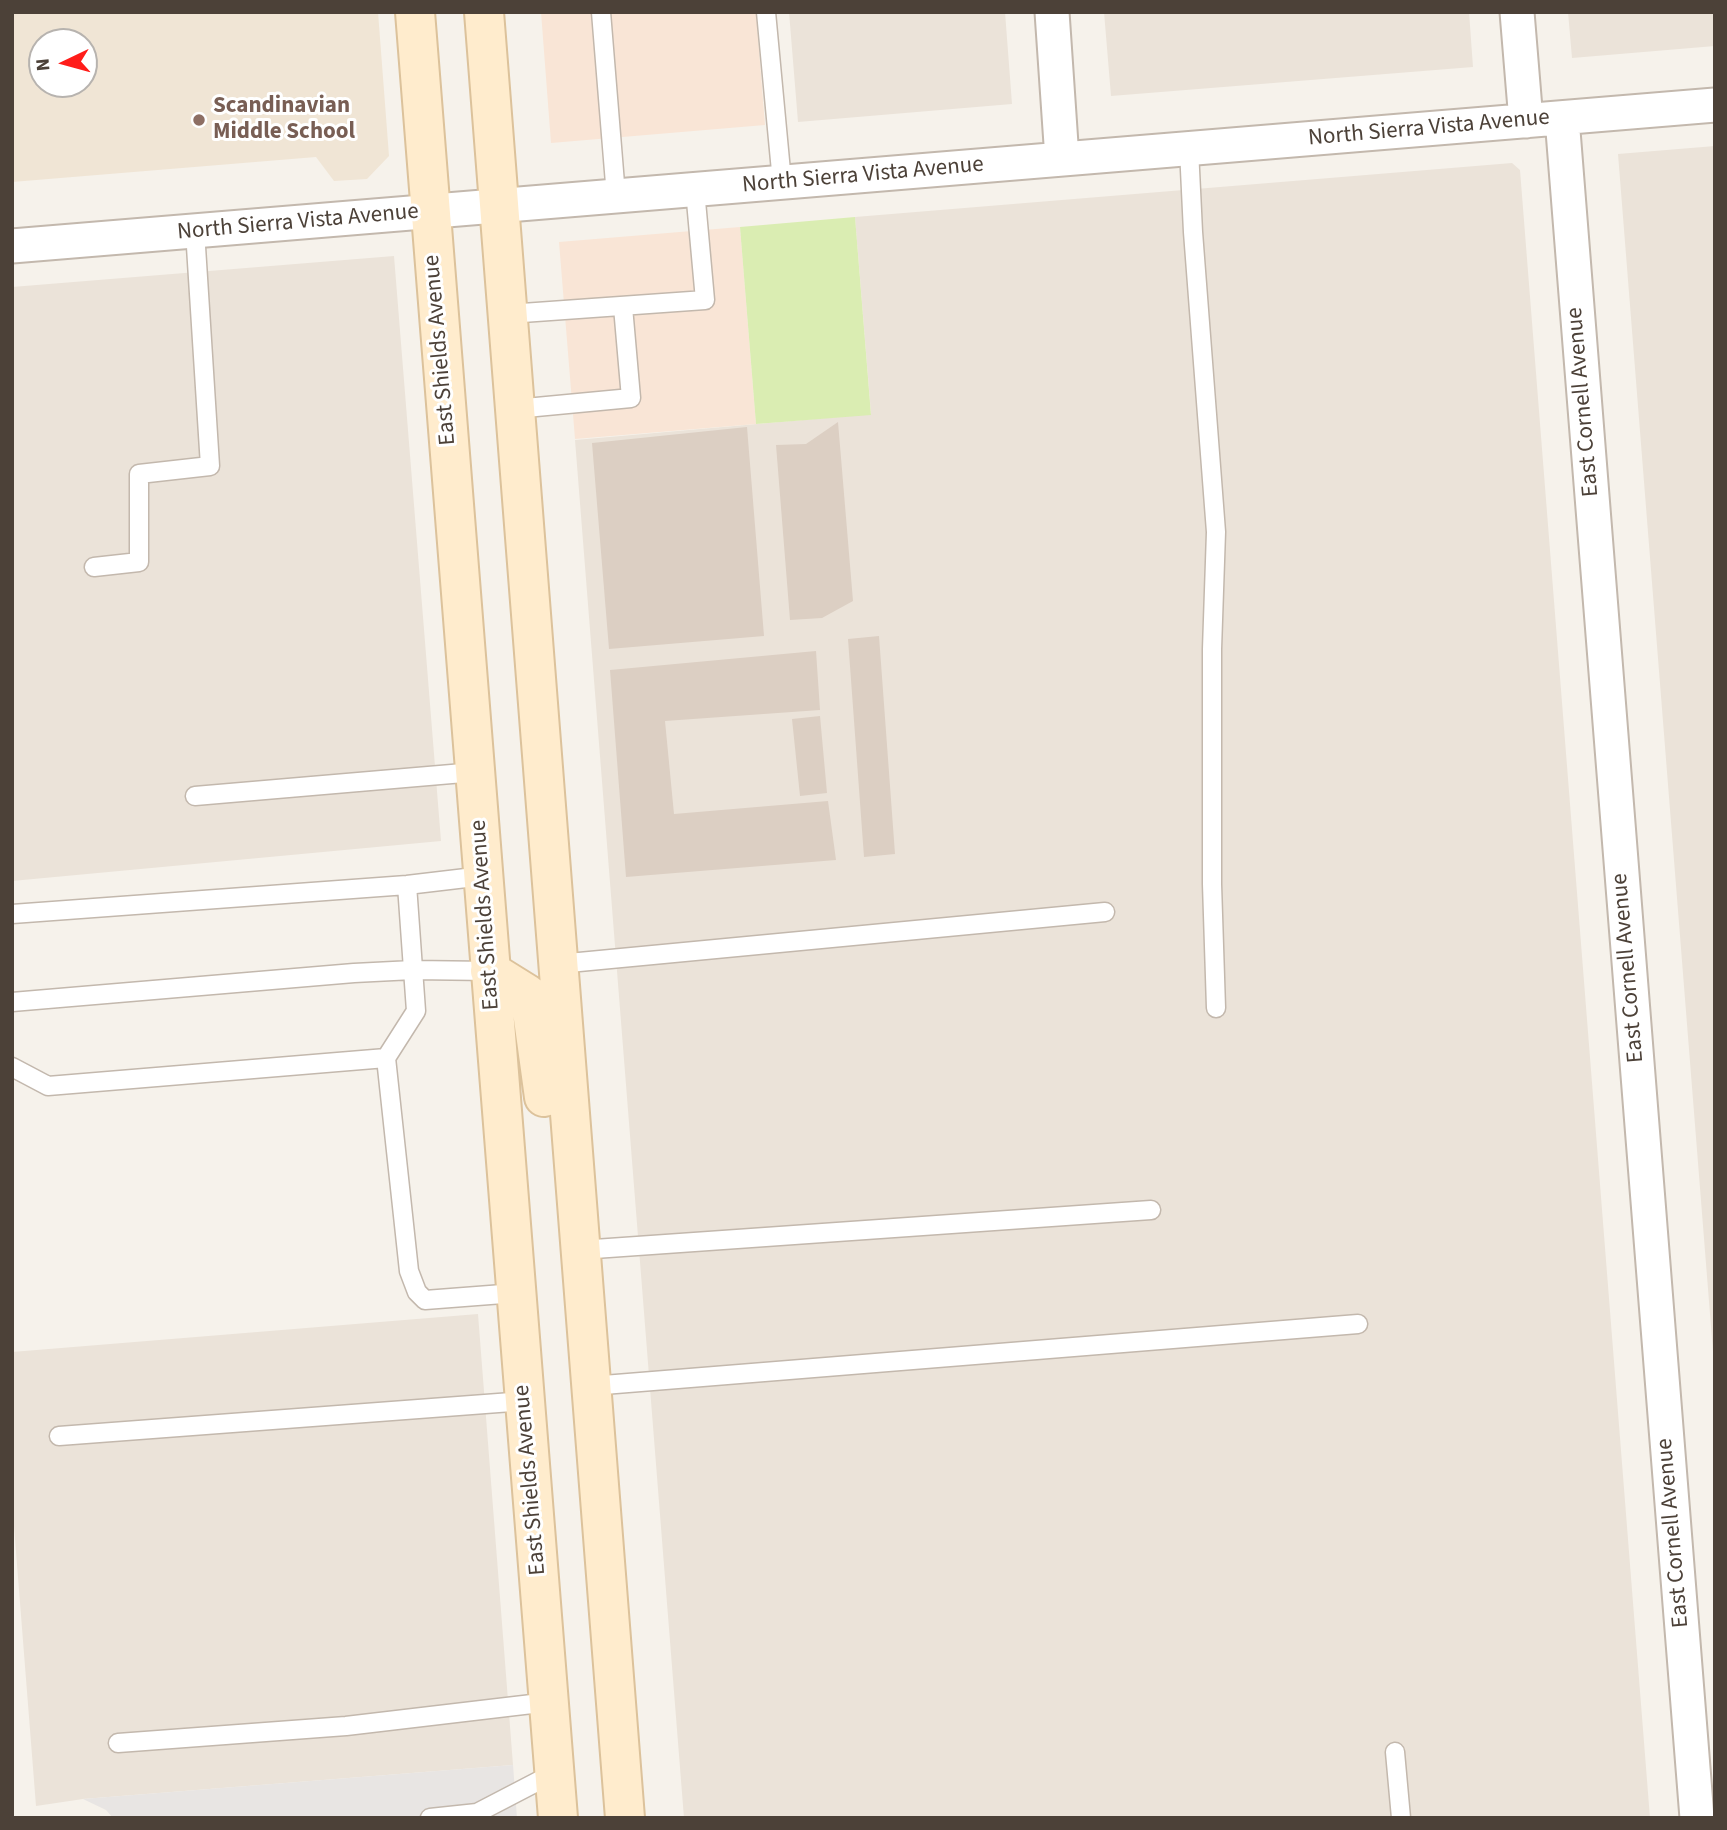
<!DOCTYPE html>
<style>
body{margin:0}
#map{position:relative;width:1727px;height:1830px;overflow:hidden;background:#f6f2eb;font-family:"Source Sans 3",sans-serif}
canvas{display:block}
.frame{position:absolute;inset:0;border:14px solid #4c4138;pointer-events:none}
.north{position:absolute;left:28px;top:28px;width:70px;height:70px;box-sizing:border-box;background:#fff;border:2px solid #b7b3af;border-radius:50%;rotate:265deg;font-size:19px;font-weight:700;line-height:28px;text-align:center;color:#4c4138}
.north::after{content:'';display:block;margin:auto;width:24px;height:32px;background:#ff1d1a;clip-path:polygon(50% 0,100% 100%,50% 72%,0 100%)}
</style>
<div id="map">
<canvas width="1727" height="1830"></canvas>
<div class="frame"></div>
<div class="north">N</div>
</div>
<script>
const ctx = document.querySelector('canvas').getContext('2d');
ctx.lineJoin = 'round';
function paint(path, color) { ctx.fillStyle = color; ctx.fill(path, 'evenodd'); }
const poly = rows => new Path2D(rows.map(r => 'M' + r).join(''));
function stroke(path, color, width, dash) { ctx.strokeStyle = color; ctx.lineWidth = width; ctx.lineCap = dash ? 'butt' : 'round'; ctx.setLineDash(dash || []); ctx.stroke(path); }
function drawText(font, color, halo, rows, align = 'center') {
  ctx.font = font + ' "Source Sans 3",sans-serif'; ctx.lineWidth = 6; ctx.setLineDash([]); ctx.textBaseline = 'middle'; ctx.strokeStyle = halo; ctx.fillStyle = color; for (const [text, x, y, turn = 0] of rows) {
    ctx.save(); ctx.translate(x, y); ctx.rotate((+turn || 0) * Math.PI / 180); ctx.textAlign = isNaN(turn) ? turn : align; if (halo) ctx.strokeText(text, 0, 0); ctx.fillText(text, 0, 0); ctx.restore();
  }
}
paint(poly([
 [789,12,1005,12,1012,104,798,122],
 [1104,12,1469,12,1473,67,1111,96],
 [1568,12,1715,12,1715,46,1572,58],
 [1715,146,1715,1377,1618,154],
 [1512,163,1520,170,1650,1818,684,1818,575,440,871,414,855,217],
 [394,256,441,841,12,881,12,287],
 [478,1314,513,1765,83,1799,36,1806,12,1501,12,1352]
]), '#ebe3d9');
paint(poly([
 [541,12,756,12,765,125,551,143],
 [740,227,756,424,575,439,559,242]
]), '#f9e5d6');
paint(poly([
 [12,12,378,12,389,156,367,179,334,181,316,157,12,182],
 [42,42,84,42,84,84,42,84]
]), '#f0e5d5');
paint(poly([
 [855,217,871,415,756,424,740,227]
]), '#daedb2');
paint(poly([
 [513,1765,517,1818,113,1818,106,1810,83,1799]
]), '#e8e5e3');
paint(poly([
 [838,422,853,601,822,618,790,620,776,445,806,444],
 [747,427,764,636,609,649,592,443],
 [879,636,895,854,864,857,848,639],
 [816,651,820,710,665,721,674,814,828,801,836,860,626,877,610,670],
 [820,716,827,793,800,796,792,719]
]), '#dccfc3');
const lane = poly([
 [601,12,616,196],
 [766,12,782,182],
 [1189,149,1193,232,1216,532,1212,649,1212,884,1216,1008],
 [508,314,705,300,695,190],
 [515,409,631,398,623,307],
 [94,567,139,562,139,474,210,466,195,231],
 [195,796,475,772],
 [12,914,407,885,483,876],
 [558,964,1105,912],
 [12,1002,354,973,413,970,490,971],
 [386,1058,409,1271,417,1292,425,1300,516,1293],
 [12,1067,48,1086,386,1058,416,1011,407,885],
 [580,1250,1151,1210],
 [591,1386,1358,1324],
 [59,1436,525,1401],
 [118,1743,346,1726,549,1702],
 [1395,1752,1401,1818],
 [430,1818,477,1813,554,1773]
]);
const street = poly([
 [1052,12,1062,159],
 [1517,12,1526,121],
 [1562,118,1697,1818],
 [12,246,1715,105]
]);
const secondary = poly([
 [415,12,558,1818],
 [484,12,625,1818],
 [490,971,527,994,532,1011,544,1097]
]);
stroke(lane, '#c3b8ad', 21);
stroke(street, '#c3b8ad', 37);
stroke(secondary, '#dcc29b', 42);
stroke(lane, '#fff', 18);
stroke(street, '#fff', 33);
stroke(secondary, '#ffeccd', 38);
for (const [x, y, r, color] of [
 [199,120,7,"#8d6e63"]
]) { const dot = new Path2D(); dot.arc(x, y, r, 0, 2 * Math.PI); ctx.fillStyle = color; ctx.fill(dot); stroke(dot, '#fff', 2.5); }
drawText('bold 23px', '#785e54', '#fff', [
 ["Scandinavian",213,107],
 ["Middle School",213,133]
], 'left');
drawText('23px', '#4c4138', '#fff', [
 ["North Sierra Vista Avenue",1429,129,-5],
 ["North Sierra Vista Avenue",863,176,-5],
 ["North Sierra Vista Avenue",298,223,-5],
 ["East Shields Avenue",441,350,-95],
 ["East Cornell Avenue",1584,402,-95],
 ["East Shields Avenue",486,915,-94],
 ["East Cornell Avenue",1629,968,-95],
 ["East Shields Avenue",531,1480,-95],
 ["East Cornell Avenue",1674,1533,-95]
]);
</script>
